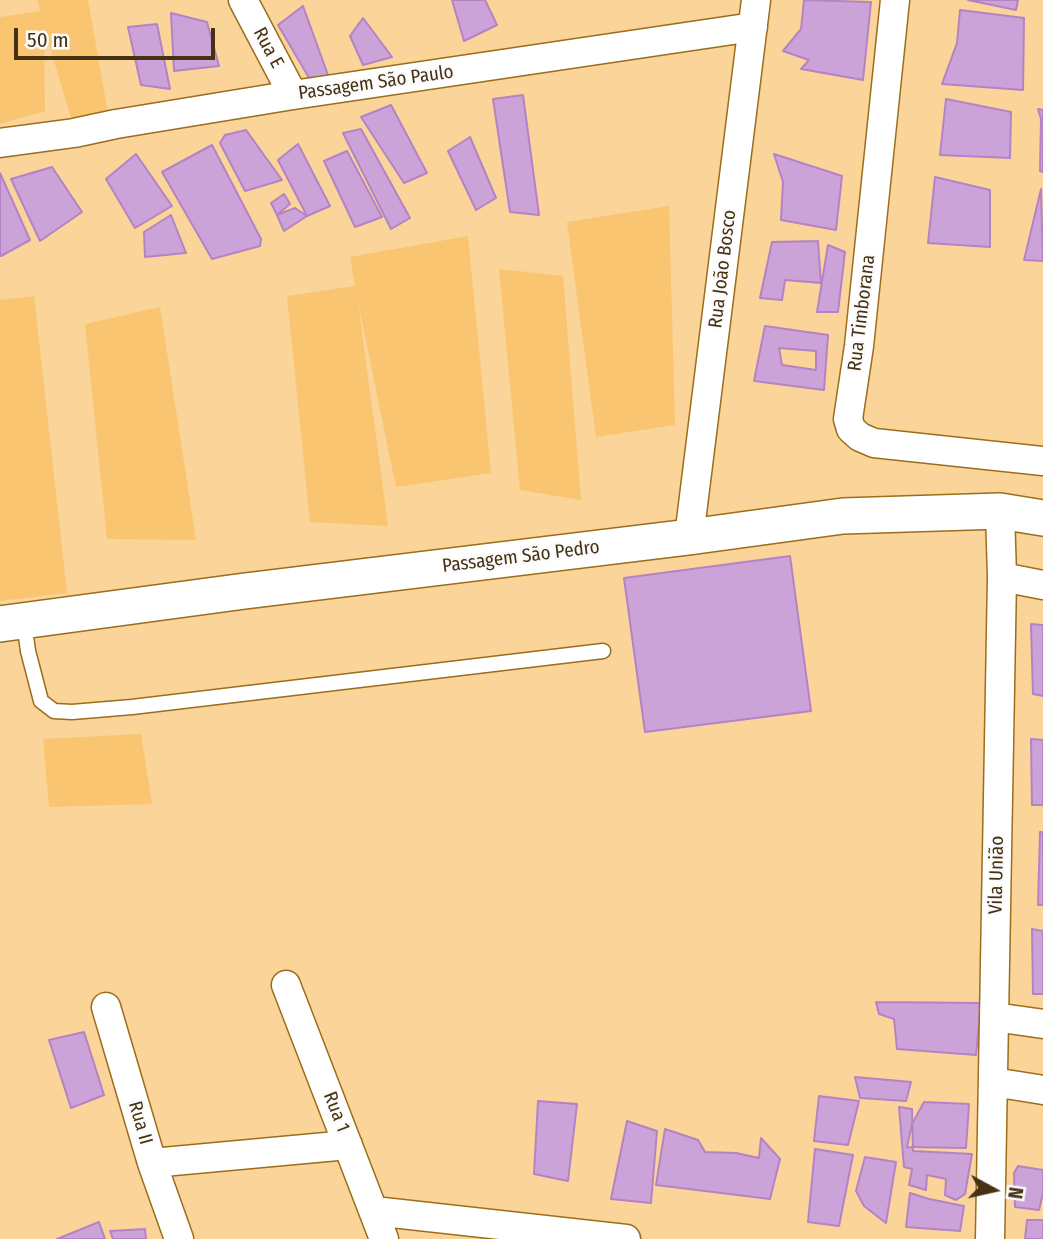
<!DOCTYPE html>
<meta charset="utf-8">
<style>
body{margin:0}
#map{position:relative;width:1043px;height:1239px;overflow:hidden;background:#fad499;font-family:"Fira Sans Condensed",sans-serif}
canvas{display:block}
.north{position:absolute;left:959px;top:1155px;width:70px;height:70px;-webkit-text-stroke:5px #fbfbfb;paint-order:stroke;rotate:98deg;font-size:19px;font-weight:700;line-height:28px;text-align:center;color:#453212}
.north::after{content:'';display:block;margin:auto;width:24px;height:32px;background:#453212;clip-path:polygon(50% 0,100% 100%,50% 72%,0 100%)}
.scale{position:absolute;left:14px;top:28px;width:201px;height:32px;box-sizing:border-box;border:4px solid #453212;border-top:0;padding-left:9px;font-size:21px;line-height:24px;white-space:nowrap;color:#453212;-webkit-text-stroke:5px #fbfbfb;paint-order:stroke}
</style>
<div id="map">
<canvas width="1043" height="1239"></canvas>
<div class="north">N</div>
<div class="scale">50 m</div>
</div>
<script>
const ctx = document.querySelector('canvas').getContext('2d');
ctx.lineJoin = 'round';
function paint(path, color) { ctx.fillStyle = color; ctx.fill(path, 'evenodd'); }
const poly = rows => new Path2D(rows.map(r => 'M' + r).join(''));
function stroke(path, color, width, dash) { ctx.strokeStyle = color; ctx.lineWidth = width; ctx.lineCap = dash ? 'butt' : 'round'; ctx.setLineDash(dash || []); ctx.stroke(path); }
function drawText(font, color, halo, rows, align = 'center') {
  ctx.font = font + ' "Fira Sans Condensed",sans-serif'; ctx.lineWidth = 5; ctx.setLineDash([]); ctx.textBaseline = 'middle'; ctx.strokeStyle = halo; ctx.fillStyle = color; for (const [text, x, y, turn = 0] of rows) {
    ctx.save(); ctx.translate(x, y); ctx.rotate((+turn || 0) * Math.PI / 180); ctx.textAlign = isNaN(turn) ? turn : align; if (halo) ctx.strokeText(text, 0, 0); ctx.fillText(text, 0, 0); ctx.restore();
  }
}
paint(poly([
 [37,0,88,0,109,119,73,125,44,27,45,111,0,124,0,17,40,11],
 [669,206,675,425,596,437,567,222],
 [468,236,491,473,396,487,358,302,388,526,310,522,287,296,355,286,350,257],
 [499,269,563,276,581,500,520,490],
 [34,296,67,593,0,601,0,300],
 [160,307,196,540,107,539,85,324],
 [141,734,152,804,49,807,43,739]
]), '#f9c571');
const building = poly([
 [452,0,485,0,497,25,464,41,452,0],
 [804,0,871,2,863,80,801,69,809,60,783,51,801,29,804,0],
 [968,0,1018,0,1016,10,968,0],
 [303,6,328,75,315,88,278,25,303,6],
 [960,10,1024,18,1023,90,942,84,957,43,960,10],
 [171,13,207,22,219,66,174,71,171,13],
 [363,18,392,57,363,65,350,36,363,18],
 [157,24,170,89,141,85,128,27,157,24],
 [523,95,539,215,510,212,493,99,523,95],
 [946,99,1011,112,1010,158,940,155,946,99],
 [391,105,427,173,404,183,361,117,391,105],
 [1038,109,1043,110,1043,172,1040,171,1041,119,1038,109],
 [361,129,410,218,391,229,343,133,361,129],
 [246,130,282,180,245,191,220,143,225,135,246,130],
 [470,137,496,198,476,210,448,151,470,137],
 [298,144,330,206,307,216,278,160,298,144],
 [212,145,261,239,260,246,212,259,162,172,212,145],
 [347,151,382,217,355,227,324,161,347,151],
 [136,154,172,206,135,228,106,179,136,154],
 [774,154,842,176,836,230,781,220,783,182,774,154],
 [52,167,82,212,40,241,11,179,52,167],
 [0,173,30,240,1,256,0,255,0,173],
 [935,177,990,190,990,247,928,243,935,177],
 [1041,189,1043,261,1024,260,1041,189],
 [284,194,290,204,277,215,271,203,284,194],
 [295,208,307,216,284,231,277,215,295,208],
 [171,215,186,253,145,257,144,232,171,215],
 [818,241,821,283,785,280,782,300,760,298,772,242,818,241],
 [828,245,845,252,838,312,817,312,828,245],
 [765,326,828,335,824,390,754,381,765,326],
 [779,348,816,351,816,370,782,365,779,348],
 [790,556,811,711,645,732,624,578,790,556],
 [1031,624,1043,625,1043,696,1033,694,1031,624],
 [1031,739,1043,740,1043,805,1032,805,1031,739],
 [1040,832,1043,832,1043,905,1038,905,1040,832],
 [1032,929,1043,931,1043,994,1033,994,1032,929],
 [876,1002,981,1003,976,1055,897,1049,894,1019,879,1014,876,1002],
 [84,1032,104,1095,71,1108,49,1040,84,1032],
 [855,1077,911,1082,906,1101,860,1098,855,1077],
 [819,1096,859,1101,848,1145,814,1141,819,1096],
 [538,1101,577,1104,568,1181,534,1174,538,1101],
 [924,1102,969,1104,966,1148,907,1147,912,1124,924,1102],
 [899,1107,912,1109,913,1151,972,1154,965,1194,956,1200,945,1195,946,1179,927,1175,926,1190,909,1185,912,1169,904,1167,899,1107],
 [627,1121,657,1131,651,1203,611,1199,627,1121],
 [665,1129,698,1140,705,1152,736,1153,759,1158,761,1138,780,1159,770,1199,656,1185,665,1129],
 [815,1149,853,1155,839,1226,808,1222,815,1149],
 [865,1157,896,1162,886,1223,864,1206,856,1191,865,1157],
 [1018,1166,1043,1170,1043,1193,1039,1210,1015,1207,1014,1173,1018,1166],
 [910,1193,929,1199,964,1206,960,1231,906,1227,910,1193],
 [1027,1220,1043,1220,1043,1239,1025,1239,1027,1220],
 [99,1222,105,1239,57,1239,99,1222],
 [145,1229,146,1239,113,1239,110,1231,145,1229]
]);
paint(building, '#cca3d9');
stroke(building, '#b583c4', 2);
const service = poly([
 [24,622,28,651,41,701,54,711,72,712,132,707,603,651]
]);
const minor = poly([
 [243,0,293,95],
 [895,0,859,346,848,419,851,429,860,437,874,443,1043,461],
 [0,143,74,133,116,124,293,95,753,27],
 [689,537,756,0],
 [1002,577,1043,585],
 [286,985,384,1239],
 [106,1007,152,1163,179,1239],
 [994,1017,1043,1024],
 [993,1082,1043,1090],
 [152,1163,348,1145],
 [374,1211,626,1239],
 [990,1239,1002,577,1000,511]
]);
const tertiary = poly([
 [0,624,245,591,689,537,843,516,1000,511,1043,518]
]);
stroke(service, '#9a6e1c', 17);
stroke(minor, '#9a6e1c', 31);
stroke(tertiary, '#9a6e1c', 38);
stroke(service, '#fff', 14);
stroke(minor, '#fff', 28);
stroke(tertiary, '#fff', 35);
drawText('19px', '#453212', '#fbfbfb', [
 ["Rua E",268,48,62],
 ["Passagem São Paulo",376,83,-8],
 ["Rua João Bosco",723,269,-83],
 ["Rua Timborana",862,313,-83],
 ["Passagem São Pedro",521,557,-7],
 ["Vila União",997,875,-89],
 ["Rua 1",336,1112,69],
 ["Rua II",140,1123,74]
]);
</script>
